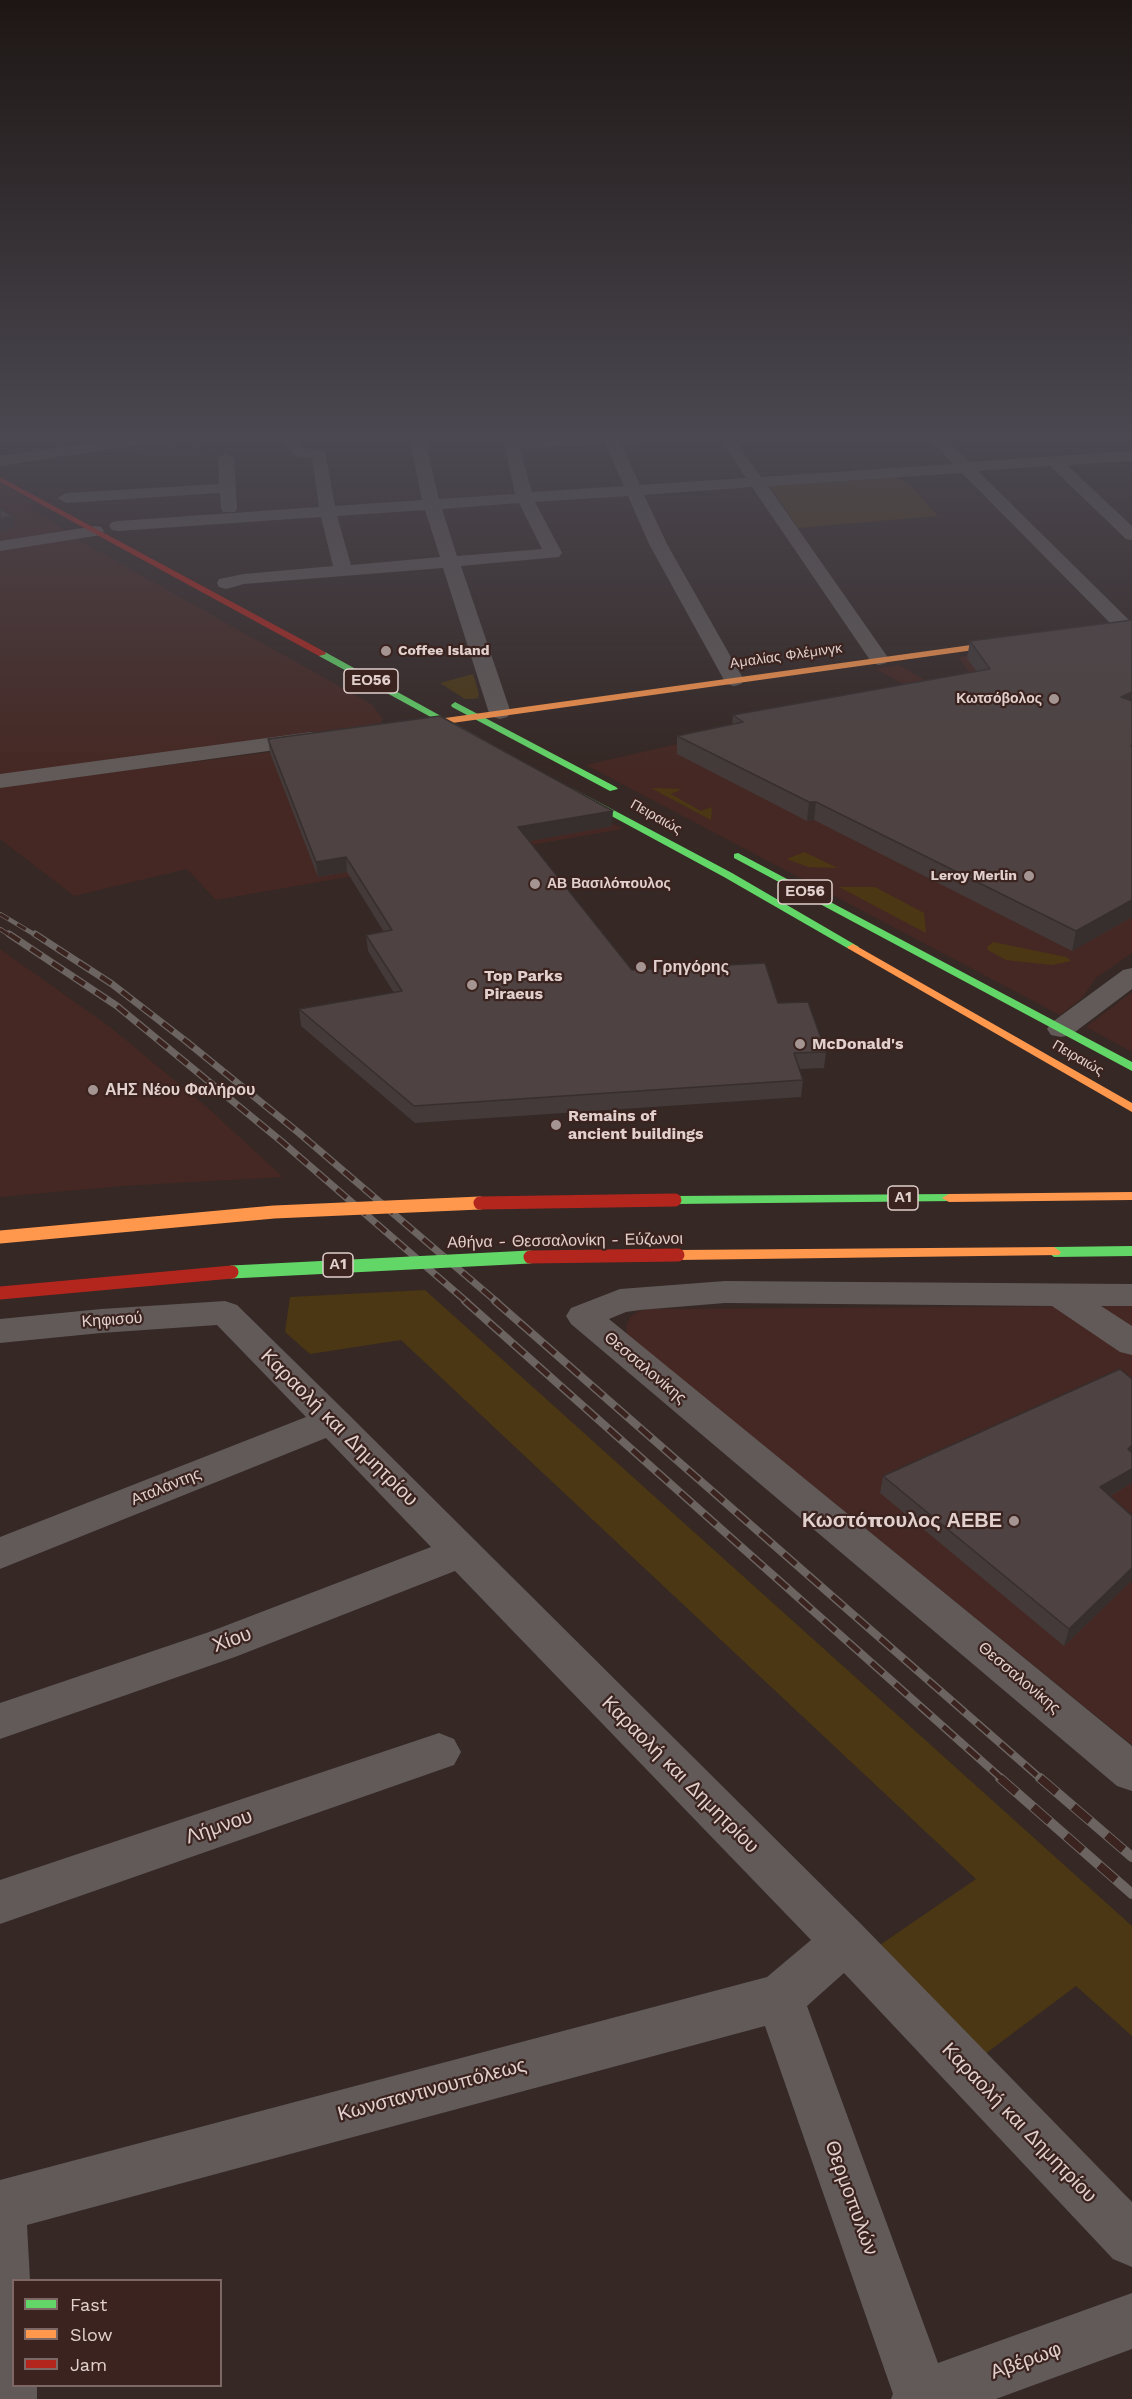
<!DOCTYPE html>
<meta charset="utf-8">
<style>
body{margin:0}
#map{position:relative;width:1132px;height:2399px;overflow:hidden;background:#352825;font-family:"Work Sans",sans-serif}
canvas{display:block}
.legend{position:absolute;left:12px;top:2279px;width:210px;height:108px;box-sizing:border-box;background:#3b231f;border:2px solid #7d6865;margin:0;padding:8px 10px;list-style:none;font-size:18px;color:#e1d0cd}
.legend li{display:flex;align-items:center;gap:12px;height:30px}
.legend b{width:30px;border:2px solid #7d6865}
</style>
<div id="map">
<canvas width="1132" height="2399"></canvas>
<ul class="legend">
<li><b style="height:8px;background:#63d668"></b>Fast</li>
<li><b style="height:8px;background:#ff974d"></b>Slow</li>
<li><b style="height:8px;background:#b3261e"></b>Jam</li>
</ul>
</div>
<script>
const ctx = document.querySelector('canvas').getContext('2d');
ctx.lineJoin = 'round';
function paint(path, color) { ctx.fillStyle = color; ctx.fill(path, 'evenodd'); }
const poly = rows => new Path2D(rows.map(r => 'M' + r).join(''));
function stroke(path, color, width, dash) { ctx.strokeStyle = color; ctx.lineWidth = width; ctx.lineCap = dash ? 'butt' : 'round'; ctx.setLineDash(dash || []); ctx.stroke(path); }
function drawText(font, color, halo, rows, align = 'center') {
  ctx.font = font + ' "Work Sans",sans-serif'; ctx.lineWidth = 4.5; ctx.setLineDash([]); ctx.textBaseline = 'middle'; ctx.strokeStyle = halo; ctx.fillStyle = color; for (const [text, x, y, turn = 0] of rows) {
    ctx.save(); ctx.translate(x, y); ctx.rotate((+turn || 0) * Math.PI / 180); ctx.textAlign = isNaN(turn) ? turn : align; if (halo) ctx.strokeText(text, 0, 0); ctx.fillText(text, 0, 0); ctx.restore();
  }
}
paint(poly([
 [166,438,177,448,201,445,205,456,147,459,120,444],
 [0,483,30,501,31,509,65,530,0,542],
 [71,536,371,704,383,719,380,724,0,779,0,549],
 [1132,634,1132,953,1096,978,1082,998,1060,1015,586,765,914,690,876,669,899,665,943,691,979,685,958,657],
 [441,730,623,829,216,900,187,869,74,896,0,839,0,787],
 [0,949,110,1027,208,1108,283,1177,123,1186,0,1197],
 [1132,992,1132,1052,1086,1027],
 [1132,1306,1132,1745,627,1335,626,1326,630,1317,639,1311,652,1309]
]), '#452823');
paint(poly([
 [883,475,906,481,938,516,798,528,768,483],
 [473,674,479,694,478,698,472,699,465,699,440,683],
 [651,788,682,789,671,794,701,811,712,807,711,820],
 [804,852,838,868,808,867,787,859],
 [839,887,875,887,924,913,926,933],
 [993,942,1066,957,1071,961,1052,965,1006,960,988,950,987,947],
 [425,1290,1132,1926,1132,2036,1076,1986,981,2057,877,1947,976,1879,401,1340,310,1354,285,1332,290,1297]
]), '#4b3714');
paint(poly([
 [129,437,165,437,157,442,0,466,0,456,129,437],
 [273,437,289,437,306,449,325,450,335,506,422,500,409,437,424,437,439,499,515,494,503,437,517,437,518,439,661,437,659,440,654,442,621,443,640,485,746,478,719,437,733,437,761,477,953,464,928,437,943,437,969,462,1132,451,1132,461,1067,465,1132,526,1132,540,1126,539,1050,466,978,471,1132,623,1132,634,1120,633,962,473,768,486,889,659,886,663,879,665,872,663,752,487,644,495,667,544,744,680,741,684,734,686,727,684,724,680,649,544,628,496,535,502,562,553,559,557,461,566,511,713,507,717,500,719,493,717,489,713,443,568,244,584,226,589,219,587,217,583,219,579,244,574,333,566,321,517,118,531,112,530,109,526,112,522,118,521,319,507,312,458,297,457,273,437],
 [605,444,624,486,532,492,520,448,605,444],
 [519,503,542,549,457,556,442,509,519,503],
 [425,510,440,557,351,565,337,516,425,510],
 [226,453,234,458,237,508,235,512,223,512,221,508,220,493,66,503,58,498,66,493,219,484,218,458,226,453],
 [95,526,101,527,104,531,101,535,0,551,0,541,95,526],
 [311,732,319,734,322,739,319,744,0,788,0,774,311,732],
 [1132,968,1132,989,1071,1035,1061,1037,1051,1035,1047,1029,1051,1023,1123,970,1132,968],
 [725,1281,1132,1284,1132,1306,1101,1306,1132,1326,1132,1355,1120,1352,1052,1306,725,1303,640,1310,626,1312,609,1319,1132,1746,1132,1791,1117,1786,571,1324,566,1316,571,1308,620,1289,725,1281],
 [225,1301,237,1305,346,1412,862,1925,1132,2202,1132,2267,1113,2259,844,1973,807,2006,938,2363,1132,2293,1132,2349,996,2399,891,2399,893,2394,765,2026,27,2225,30,2280,14,2280,14,2386,37,2386,37,2399,0,2399,0,2180,767,1977,811,1940,455,1571,235,1657,0,1739,0,1703,209,1632,431,1547,326,1438,0,1569,0,1537,306,1417,217,1325,101,1333,0,1343,0,1319,101,1309,225,1301],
 [439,1733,454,1739,461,1752,454,1765,0,1924,0,1880,439,1733]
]), '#615a58');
paint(poly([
 [319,652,325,652,479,737,471,739,319,656,319,652],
 [455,702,616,787,618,789,610,791,452,707,451,705,455,702],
 [572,788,732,873,859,947,857,949,849,949,724,877,569,793,569,789,572,788],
 [738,853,1132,1062,1132,1071,734,858,734,854,738,853],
 [949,1194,954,1195,956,1198,954,1201,675,1204,668,1200,675,1196,949,1194],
 [1132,1246,1132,1256,1054,1257,1047,1252,1054,1247,1132,1246]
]), '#63d668');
paint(poly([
 [1014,639,1017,640,1017,644,445,724,440,721,445,718,1014,639],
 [853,944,1132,1103,1132,1112,849,949,847,947,853,944],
 [1132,1192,1132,1200,949,1202,942,1198,949,1194,1132,1192],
 [1054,1247,1061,1252,1059,1255,678,1260,671,1255,678,1250,1054,1247]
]), '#ff974d');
paint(poly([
 [0,477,325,652,326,654,319,656,0,482,0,477]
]), '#b3261e');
const railFar3 = poly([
 [0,914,37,936],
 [0,929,11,936]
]);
const railFar2 = poly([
 [9,934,117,1006,281,1141,467,1302],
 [35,934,112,984,187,1042,299,1133,497,1302]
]);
const railFar1 = poly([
 [465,1301,1002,1779],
 [495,1301,1041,1779]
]);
const rail = poly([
 [1000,1778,1132,1894],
 [1040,1778,1132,1857]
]);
stroke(railFar3, '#6b6461', 4.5);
stroke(railFar2, '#6b6461', 7);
stroke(railFar1, '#6b6461', 8);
stroke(rail, '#6b6461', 10);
stroke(railFar3, '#3b231f', 3, [10]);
stroke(railFar2, '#3b231f', 4.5, [13]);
stroke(railFar1, '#3b231f', 5, [16]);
stroke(rail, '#3b231f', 8, [22]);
stroke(poly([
 [232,1272,530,1257]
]), '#63d668', 13);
stroke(poly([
 [0,1237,274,1212,480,1203]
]), '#ff974d', 13);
stroke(poly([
 [480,1203,675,1200],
 [530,1257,678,1255],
 [0,1293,232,1272]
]), '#b3261e', 13);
paint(poly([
 [1132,620,1132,917,1072,951,814,820,807,821,677,754,677,736,732,725,733,715,977,672,967,658,970,641],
 [268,739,612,826,529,841,632,970,778,1003,826,1052,824,1068,800,1069,803,1080,801,1097,415,1123,301,1026,299,1009,394,993,368,951,366,935,384,932,347,872,318,877,270,753],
 [1132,1379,1132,1483,1110,1496,1132,1516,1132,1580,1064,1646,880,1493,883,1476]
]), '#433a39');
paint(poly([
 [13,516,15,528,0,532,0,519],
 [1132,692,1132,707,1121,697],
 [809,802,816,802,814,820,807,821],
 [613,811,612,826,519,843,518,827],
 [346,857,347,872,318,877,316,862],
 [1132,900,1132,917,1072,951,1076,931],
 [1132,1445,1132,1459,1128,1449],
 [1132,1469,1132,1483,1095,1504,1100,1487],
 [1132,1568,1132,1580,1064,1646,1069,1629]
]), '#372f2e');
const building = poly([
 [0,509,13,516,0,519,0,509],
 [1132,620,1132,692,1121,697,1132,701,1132,745,1131,746,1132,746,1132,900,1076,931,816,802,809,802,677,736,743,722,733,715,990,669,970,641,1132,620],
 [440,716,613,811,518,827,632,970,765,963,778,1003,808,1002,826,1052,794,1053,803,1080,414,1106,299,1009,402,991,366,935,392,930,346,857,316,862,268,739,440,716],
 [1120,1369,1132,1379,1132,1445,1128,1449,1132,1453,1132,1469,1100,1487,1132,1516,1132,1568,1069,1629,883,1476,1120,1369]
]);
paint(building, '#4e4342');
stroke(building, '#372f2e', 1.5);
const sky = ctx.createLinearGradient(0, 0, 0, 772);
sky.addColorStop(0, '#1d1614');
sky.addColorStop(0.57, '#4b4851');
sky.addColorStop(1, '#4b485100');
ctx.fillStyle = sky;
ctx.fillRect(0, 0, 1132, 772);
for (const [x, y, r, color] of [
 [386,651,6,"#a59592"],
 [1054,699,6,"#a59592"],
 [1029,876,6,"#a59592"],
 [535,884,6,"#a59592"],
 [641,967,6,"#a59592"],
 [472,985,6,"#a59592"],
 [800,1044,6,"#a59592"],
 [93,1090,6,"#a59592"],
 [556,1125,6,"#a59592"],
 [1014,1521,6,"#a59592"]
]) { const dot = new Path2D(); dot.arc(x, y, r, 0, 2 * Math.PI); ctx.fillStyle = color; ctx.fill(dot); stroke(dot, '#3b231f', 2); }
drawText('bold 14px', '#e1d0cd', '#3b231f', [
 ["Coffee Island",398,651],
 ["Κωτσόβολος",1042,699,"right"],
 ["Leroy Merlin",1017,876,"right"],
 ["ΑΒ Βασιλόπουλος",547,884]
], 'left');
drawText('14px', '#e1d0cd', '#3b231f', [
 ["Αμαλίας Φλέμινγκ",786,656,-8],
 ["Πειραιώς",656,817,29],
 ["Πειραιώς",1078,1058,30]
]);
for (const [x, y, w] of [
 [371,681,54],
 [805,892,54],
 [903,1198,30],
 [338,1265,30]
]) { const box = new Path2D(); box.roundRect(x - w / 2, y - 12, w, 24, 4.5); ctx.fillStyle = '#3b231f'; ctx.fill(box); stroke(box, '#e1d0cd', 1.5); }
drawText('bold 15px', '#e1d0cd', null, [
 ["ΕΟ56",371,681],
 ["ΕΟ56",805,892],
 ["Α1",903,1198],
 ["Α1",338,1265]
]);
drawText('bold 16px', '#e1d0cd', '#3b231f', [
 ["Γρηγόρης",653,967],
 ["Top Parks",484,976],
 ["Piraeus",484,994],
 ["McDonald's",812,1044],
 ["ΑΗΣ Νέου Φαλήρου",105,1090],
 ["Remains of",568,1116],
 ["ancient buildings",568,1134]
], 'left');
drawText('16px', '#e1d0cd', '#3b231f', [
 ["Αθήνα - Θεσσαλονίκη - Εύζωνοι",565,1241,-1],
 ["Κηφισού",112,1320,-4],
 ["Θεσσαλονίκης",645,1368,40],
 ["Αταλάντης",166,1487,-22],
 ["Θεσσαλονίκης",1019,1678,40]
]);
drawText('20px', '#e1d0cd', '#3b231f', [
 ["Καραολή και Δημητρίου",339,1428,45],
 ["Χίου",232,1640,-20],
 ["Καραολή και Δημητρίου",680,1775,45],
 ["Λήμνου",219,1827,-19],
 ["Κωνσταντινουπόλεως",432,2090,-15],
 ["Καραολή και Δημητρίου",1019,2123,46],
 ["Θερμοπυλών",851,2198,70],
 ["Αβέρωφ",1026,2361,-20]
]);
drawText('bold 20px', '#e1d0cd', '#3b231f', [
 ["Κωστόπουλος ΑΕΒΕ",1002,1521]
], 'right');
</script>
